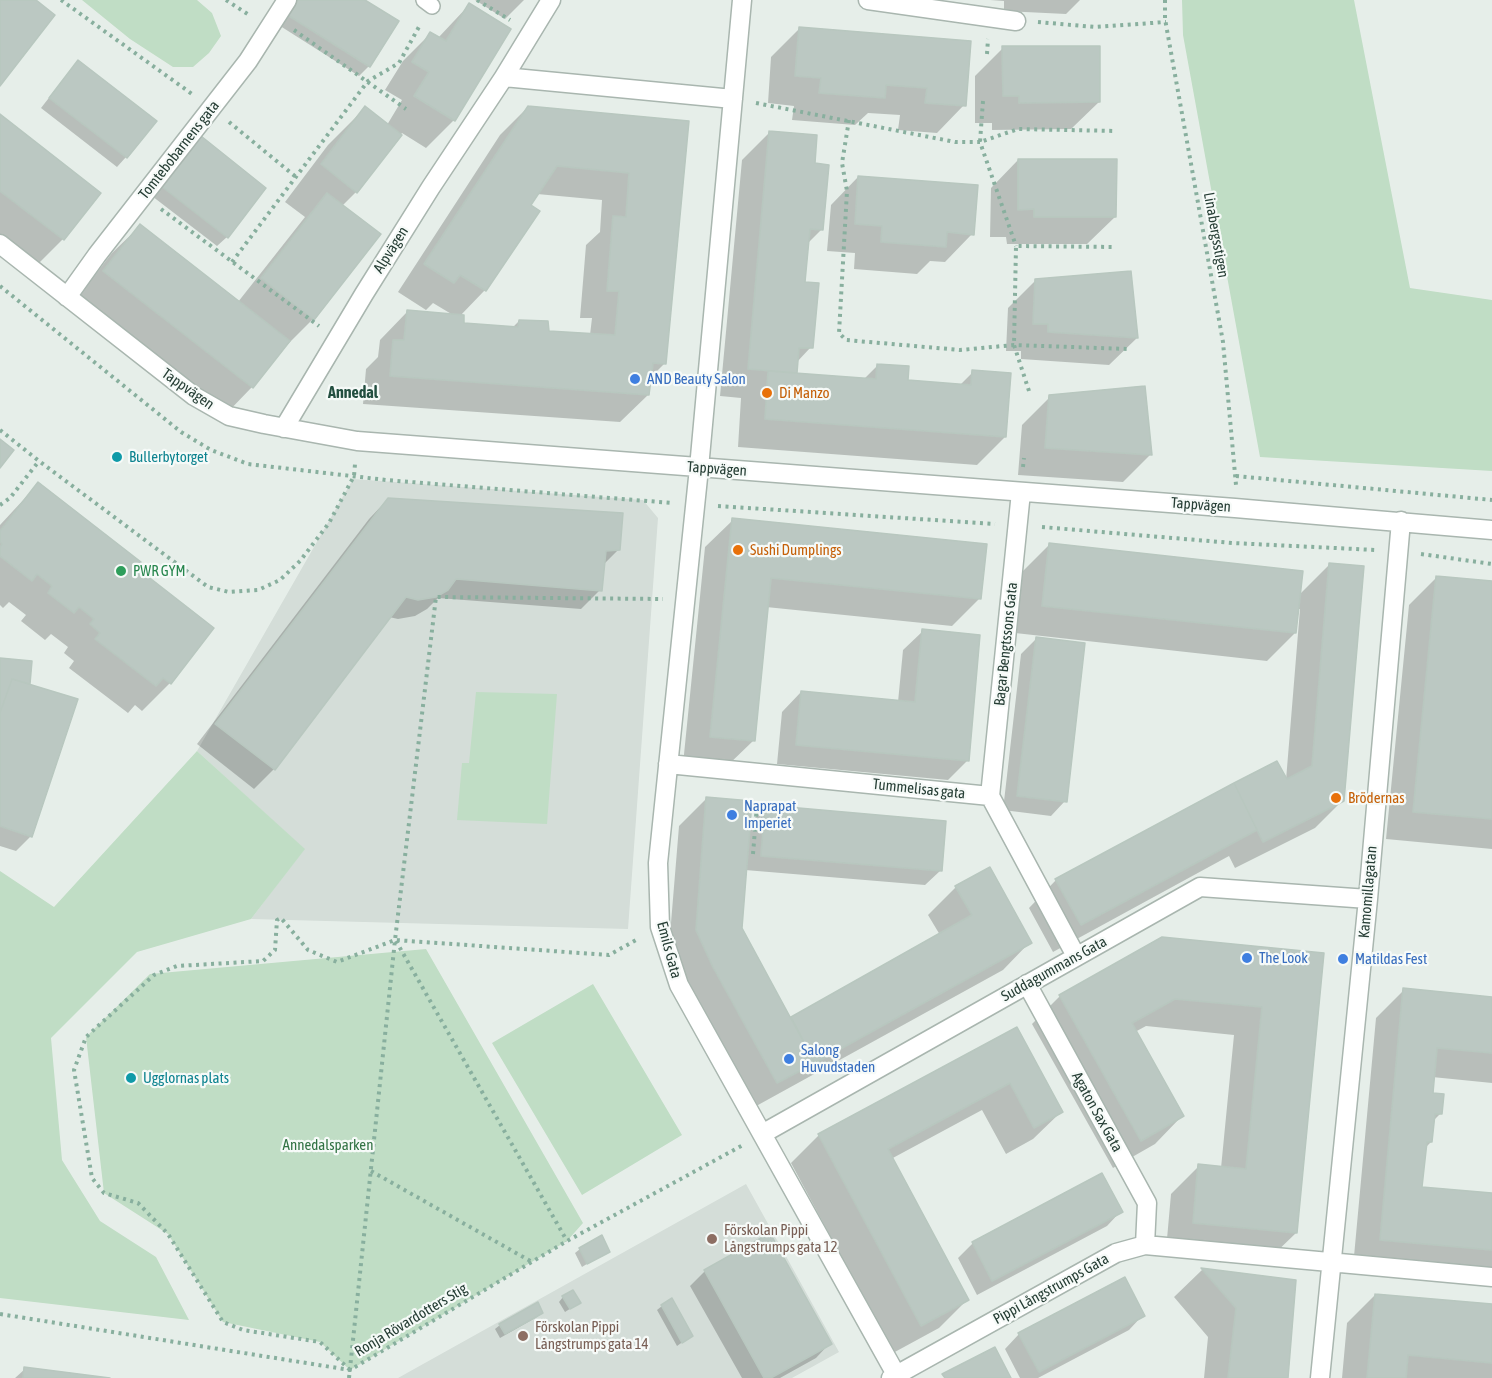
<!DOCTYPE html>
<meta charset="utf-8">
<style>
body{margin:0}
canvas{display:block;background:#e6eee9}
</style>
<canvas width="1492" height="1378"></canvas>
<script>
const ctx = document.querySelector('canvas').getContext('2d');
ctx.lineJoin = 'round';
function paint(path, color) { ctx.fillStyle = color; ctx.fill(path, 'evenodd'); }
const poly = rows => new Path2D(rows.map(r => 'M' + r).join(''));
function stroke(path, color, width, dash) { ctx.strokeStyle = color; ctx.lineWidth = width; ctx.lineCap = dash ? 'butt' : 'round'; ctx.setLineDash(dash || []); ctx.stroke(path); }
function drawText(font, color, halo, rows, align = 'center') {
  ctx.font = font + ' "Asap Condensed",sans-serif'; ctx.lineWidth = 4.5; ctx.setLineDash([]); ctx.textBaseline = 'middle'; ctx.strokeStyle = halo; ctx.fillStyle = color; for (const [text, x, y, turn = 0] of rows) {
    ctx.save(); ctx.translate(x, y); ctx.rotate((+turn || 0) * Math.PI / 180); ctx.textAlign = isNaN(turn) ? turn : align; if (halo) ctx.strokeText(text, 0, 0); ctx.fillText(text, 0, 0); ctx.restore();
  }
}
paint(poly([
 [353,479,643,500,658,518,628,929,251,919,304,849,197,751],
 [746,1184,839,1352,792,1378,398,1378]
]), '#d4ddd8');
paint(poly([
 [82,0,197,0,212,13,221,36,209,53,193,67,173,67,130,39],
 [1182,0,1354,0,1410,288,1492,300,1492,471,1260,457,1183,35],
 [476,692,557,694,547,824,457,820,462,763,469,763],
 [197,751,305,849,251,919,137,952,51,1038,62,1160,100,1221,156,1257,189,1320,0,1298,0,871,54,907],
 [426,949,583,1223,567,1241,350,1370,320,1342,223,1322,168,1234,104,1193,86,1037,150,974],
 [593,984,682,1135,582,1195,492,1043]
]), '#c0ddc5');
paint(poly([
 [292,0,362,0,369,66,359,76,277,24],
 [475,0,524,0,505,19],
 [990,0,1080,0,1066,14,1004,11,1004,1],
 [469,5,454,120,426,148,402,133,356,192,342,206,313,319,285,347,252,387,225,415,76,299,112,253,140,226,238,302,305,217,285,202,328,145,365,108,387,125,402,100,385,90,403,61,430,34,438,38],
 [799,29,964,105,937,133,898,130,900,115,868,113,855,125,792,120,794,106,768,103,771,57],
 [1003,48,1099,102,1071,129,992,130,992,123,975,123,975,76],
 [69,72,126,157,117,167,41,108],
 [528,107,688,123,665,363,650,378,648,395,620,422,363,404,366,369,378,357,380,340,407,312,453,315,433,303,426,310,398,292,500,135],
 [537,194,602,200,600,232,586,245,580,318,592,318,590,335,547,332,519,321,512,328,463,325,460,316,485,290,538,212,529,206],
 [0,116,98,193,63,239,35,267,0,240],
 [770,132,814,165,822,229,807,244,803,283,811,347,796,363,795,374,864,379,878,365,906,382,959,386,973,372,1005,437,977,465,738,447,741,398,720,396,742,160],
 [186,144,227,237,217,246,148,193],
 [1018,160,1115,217,1087,244,1007,244,1006,237,990,237,991,188],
 [858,177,972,234,945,262,930,261,917,274,854,269,855,253,827,251,831,205],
 [1036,280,1137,338,1109,365,1021,359,1021,351,1006,351,1008,308],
 [1050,397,1151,454,1123,482,1018,475,1022,425],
 [38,484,135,568,212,628,170,683,142,711,135,705,128,713,69,668,74,661,64,653,68,647,51,634,45,640,21,621,26,615,9,602,3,608,0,605,0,525],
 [388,499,618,550,603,565,600,590,581,609,438,598,427,609,415,616,398,619,389,617,274,769,254,789,197,744,369,519],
 [733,520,980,598,952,626,766,607,753,741,725,768,683,764,705,547],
 [1049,545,1299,595,1329,565,1343,800,1315,828,1235,868,1229,856,1053,952,1029,908,1056,880,1277,763,1286,780,1300,609,1297,609,1295,633,1267,661,1015,633,1022,572],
 [1437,577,1492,583,1492,849,1386,839,1409,605],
 [923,631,967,761,948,780,777,764,782,712,801,692,898,702,903,650],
 [1036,639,1065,801,1051,816,1003,810,1021,654],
 [0,659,31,662,28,685,31,836,16,851,0,846],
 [707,798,749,824,765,807,940,871,925,885,745,870,740,928,790,1019,940,935,928,915,956,887,1030,942,1003,970,749,1110,668,959,679,826],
 [1323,954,1296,1233,1268,1260,1166,1250,1171,1194,1199,1166,1221,1168,1234,1035,1146,1026,1135,1032,1182,1116,1155,1144,1113,1168,1032,1024,1060,996],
 [1404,990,1492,998,1492,1083,1432,1077,1431,1094,1440,1114,1433,1121,1431,1142,1425,1148,1421,1188,1492,1195,1492,1280,1353,1267,1376,1018],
 [1017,1029,1061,1112,1033,1139,1006,1154,982,1110,891,1159,967,1300,939,1328,893,1353,791,1163,819,1135],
 [1102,1175,1121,1211,1107,1226,977,1295,958,1258,973,1243],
 [580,1249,608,1251,582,1267,575,1253],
 [1202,1270,1294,1282,1286,1378,1204,1378,1208,1337,1174,1297],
 [705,1271,830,1343,816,1358,780,1378,742,1378,690,1286],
 [1375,1295,1492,1306,1492,1378,1342,1378,1347,1323],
 [563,1297,579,1303,565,1312,559,1302],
 [662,1306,691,1336,677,1346,657,1310],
 [542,1313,537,1317,500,1338,495,1329,500,1325],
 [1143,1315,1129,1330,1038,1378,1020,1378,1005,1349,1019,1334],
 [25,1369,98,1378,15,1378]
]), '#0003');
const building = poly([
 [0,0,36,0,55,15,0,86,0,0],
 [295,0,365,0,399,21,370,67,286,14,295,0],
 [469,3,511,29,455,121,414,96,429,72,412,62,430,32,446,41,469,3],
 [799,27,971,41,966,106,925,103,927,88,886,85,885,98,819,93,821,78,795,76,799,27],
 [1002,46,1100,46,1100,102,1019,103,1019,96,1003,96,1002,46],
 [78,60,157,121,127,158,49,98,78,60],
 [365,106,402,135,357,193,321,164,365,106],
 [528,106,689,121,666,364,653,363,649,395,390,376,393,340,404,340,407,310,464,315,464,323,518,327,519,320,548,321,549,331,615,335,619,291,607,291,613,216,626,217,629,173,557,166,531,205,540,211,486,291,460,275,454,283,424,264,528,106],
 [0,114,101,193,64,240,0,191,0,114],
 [769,131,817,135,815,163,829,165,823,230,810,229,805,282,819,283,813,348,799,348,797,373,748,369,769,131],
 [196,132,266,188,228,238,156,182,196,132],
 [1018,159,1117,159,1116,217,1034,217,1034,209,1018,210,1018,159],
 [858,176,978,185,974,235,947,232,946,247,881,242,882,226,855,224,858,176],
 [327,193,381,234,314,320,261,278,327,193],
 [140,224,290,341,253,388,103,271,140,224],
 [1131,271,1138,338,1048,332,1048,324,1033,324,1035,279,1131,271],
 [877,364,909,366,908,380,971,385,972,370,1011,373,1006,437,765,419,768,371,876,379,877,364],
 [1145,386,1152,455,1045,448,1049,395,1145,386],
 [0,439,14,450,0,468,0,439],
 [38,482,141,562,137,568,214,628,171,684,163,678,156,686,95,639,100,633,90,624,94,619,79,607,74,613,48,593,52,586,37,574,32,581,0,556,0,547,2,544,0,542,0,531,38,482],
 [388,498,623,513,620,550,606,551,602,591,456,579,448,590,436,597,418,600,406,597,275,770,215,724,388,498],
 [732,518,987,544,981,599,771,578,755,741,710,737,732,518],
 [1049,543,1303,571,1296,633,1042,606,1049,543],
 [1329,563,1364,566,1344,801,1263,842,1234,783,1277,761,1287,779,1312,766,1329,563],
 [1436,576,1492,581,1492,819,1413,812,1436,576],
 [922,629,980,635,969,761,796,745,801,691,915,702,922,629],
 [1036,637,1085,643,1067,802,1017,796,1036,637],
 [0,658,32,661,30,684,12,679,0,713,0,658],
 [12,679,78,699,32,837,0,826,0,713,12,679],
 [1234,783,1257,830,1081,925,1055,879,1234,783],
 [706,797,752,801,742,928,815,1063,777,1083,713,967,696,930,706,797],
 [765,805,946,821,942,871,761,856,765,805],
 [990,867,1032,943,815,1063,791,1017,972,915,955,886,990,867],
 [1162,937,1324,953,1297,1233,1193,1223,1198,1164,1246,1169,1262,1007,1175,999,1132,1023,1184,1116,1141,1141,1059,995,1162,937],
 [1403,988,1492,997,1492,1053,1437,1048,1433,1093,1444,1094,1442,1114,1435,1114,1432,1142,1427,1142,1422,1187,1492,1193,1492,1250,1380,1240,1403,988],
 [1017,1027,1063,1112,1034,1128,1010,1083,888,1149,969,1300,921,1326,818,1134,1017,1027],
 [1102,1173,1123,1212,992,1281,972,1242,1102,1173],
 [770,1233,832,1344,771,1378,764,1378,704,1270,770,1233],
 [602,1235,610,1252,587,1264,579,1248,602,1235],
 [1201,1268,1296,1280,1288,1378,1228,1378,1236,1308,1201,1268],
 [1125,1277,1145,1316,1039,1372,1018,1333,1125,1277],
 [573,1290,581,1303,570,1309,562,1296,573,1290],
 [1375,1294,1492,1304,1492,1363,1408,1355,1406,1378,1367,1378,1375,1294],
 [672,1298,693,1336,682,1343,661,1305,672,1298],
 [538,1302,543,1313,505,1334,499,1324,538,1302],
 [995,1347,1011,1378,945,1378,942,1374,995,1347],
 [24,1367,110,1378,23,1378,24,1367]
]);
paint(building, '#bbc8c2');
stroke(building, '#b8c7bf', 1.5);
const lane = poly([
 [424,0,432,6]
]);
const street = poly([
 [742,0,699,468,658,863,660,927,679,985,898,1378],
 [868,0,1016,21],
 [504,77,551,0],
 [0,244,194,396,229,416,264,424,357,441,1235,508,1492,530],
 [67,297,97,255,248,61,287,0],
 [284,428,364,294,431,187,504,77,733,99],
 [668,764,990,796,1076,956],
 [990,796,1021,492],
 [1027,984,1147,1203,1145,1245],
 [762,1134,1200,887,1368,899],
 [891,1378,1116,1253,1145,1245,1492,1277],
 [1320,1378,1368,899,1401,521]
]);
stroke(lane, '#a9b6af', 18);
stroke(street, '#a9b6af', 21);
stroke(poly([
 [61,0,192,94],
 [226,0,249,15],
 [477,0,510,20],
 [1165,0,1165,19,1223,342,1236,485],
 [1038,22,1095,27,1166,22],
 [294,30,406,109],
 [987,54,988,39],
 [983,101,980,142,1018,129,1116,131],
 [756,103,955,142,980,142,1016,246],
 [849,120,842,163,847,191,839,333,846,340,960,350,1014,345,1128,349],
 [229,122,296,177],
 [161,209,319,326],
 [232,262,368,81,399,63,420,25],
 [0,286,181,432,211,450,248,464,386,480,672,503],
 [1029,391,1014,345,1016,246,1116,247],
 [0,430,39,461,208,587,229,592,258,590,280,580,300,561,329,523,354,476,355,464],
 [1023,467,1024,458],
 [1236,476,1492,500],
 [0,505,10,498,39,461],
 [718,506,995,524],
 [1042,527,1233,543,1375,550],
 [1421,554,1492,564],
 [753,854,757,805],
 [396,941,567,1241],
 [371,1171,532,1262],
 [0,1314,350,1370,567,1241,743,1145],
 [350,1370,320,1342,243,1330,223,1322,168,1234,138,1203,104,1193,92,1178,74,1070,86,1037,154,975,177,966,263,961,275,950,277,920,281,918,308,950,337,962,395,940,609,955,638,939],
 [349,1378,395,940,436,597,663,599]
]), '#88af9e', 4, [3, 4.5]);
stroke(lane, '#fff', 15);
stroke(street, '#fff', 18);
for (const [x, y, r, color] of [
 [635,379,6,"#3f7fe0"],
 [767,393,6,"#e8710a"],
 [117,457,6,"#0f9aa8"],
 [738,550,6,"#e8710a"],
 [121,571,6,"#2e9e5b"],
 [1336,798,6,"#e8710a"],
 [732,815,6,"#3f7fe0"],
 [1247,958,6,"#3f7fe0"],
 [1343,959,6,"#3f7fe0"],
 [789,1059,6,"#3f7fe0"],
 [131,1078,6,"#0f9aa8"],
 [712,1239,6,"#8d6e63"],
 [523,1336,6,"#8d6e63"]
]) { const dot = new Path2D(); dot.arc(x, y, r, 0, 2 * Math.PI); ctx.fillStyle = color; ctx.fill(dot); stroke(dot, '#f6faf8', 2); }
drawText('15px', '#263e35', '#f6faf8', [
 ["Tomtebobarnens gata",179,150,-52],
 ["Linabergsstigen",1216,235,80],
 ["Alpvägen",391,250,-58],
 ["Tappvägen",188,389,35],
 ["Tappvägen",717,469,4],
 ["Tappvägen",1201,505,4],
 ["Bagar Bengtssons Gata",1006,644,-84],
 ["Tummelisas gata",919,789,6],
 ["Kamomillagatan",1368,892,-85],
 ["Emils Gata",669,950,75],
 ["Suddagummans Gata",1054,969,-29],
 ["Agaton Sax Gata",1097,1112,61],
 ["Pippi Långstrumps Gata",1051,1289,-29],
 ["Ronja Rövardotters Stig",411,1320,-31]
]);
drawText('15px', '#366cbe', '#f6faf8', [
 ["AND Beauty Salon",647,379],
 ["Naprapat",744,806],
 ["Imperiet",744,823],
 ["The Look",1259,958],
 ["Matildas Fest",1355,959],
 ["Salong",801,1050],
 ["Huvudstaden",801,1067]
], 'left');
drawText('15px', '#c56008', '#f6faf8', [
 ["Di Manzo",779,393],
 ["Sushi Dumplings",750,550],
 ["Brödernas",1348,798]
], 'left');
drawText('15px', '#0d838f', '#f6faf8', [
 ["Bullerbytorget",129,457],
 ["Ugglornas plats",143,1078]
], 'left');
drawText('15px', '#27864d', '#f6faf8', [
 ["PWR GYM",133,571]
], 'left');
drawText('15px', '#327344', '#f6faf8', [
 ["Annedalsparken",328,1145]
]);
drawText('15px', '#785e54', '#f6faf8', [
 ["Förskolan Pippi",724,1230],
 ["Långstrumps gata 12",724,1247],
 ["Förskolan Pippi",535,1327],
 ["Långstrumps gata 14",535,1344]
], 'left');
drawText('bold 16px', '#234f40', '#f6faf8', [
 ["Annedal",353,393]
]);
</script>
